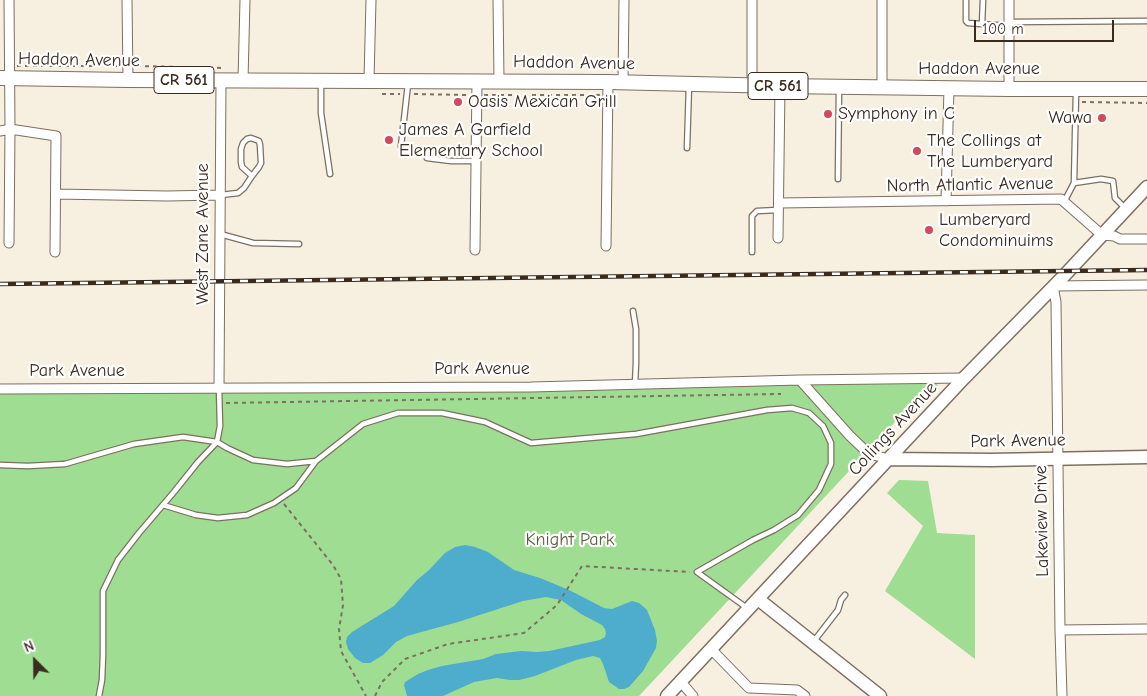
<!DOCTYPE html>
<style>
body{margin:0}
#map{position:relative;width:1147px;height:696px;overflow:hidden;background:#f7efe0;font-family:"Comic Neue",sans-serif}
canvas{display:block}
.north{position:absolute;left:10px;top:636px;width:50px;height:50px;-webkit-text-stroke:4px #fff;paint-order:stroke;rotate:337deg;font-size:14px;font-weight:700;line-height:20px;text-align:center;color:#3b2a1e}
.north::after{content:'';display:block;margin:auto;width:18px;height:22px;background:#3b2a1e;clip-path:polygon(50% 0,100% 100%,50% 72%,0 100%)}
.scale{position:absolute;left:974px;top:20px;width:140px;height:22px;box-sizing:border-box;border:2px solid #3b2a1e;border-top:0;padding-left:6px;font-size:15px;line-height:18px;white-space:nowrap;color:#3b2a1e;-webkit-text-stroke:4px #fff;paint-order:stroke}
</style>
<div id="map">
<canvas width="1147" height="696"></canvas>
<div class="north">N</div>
<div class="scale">100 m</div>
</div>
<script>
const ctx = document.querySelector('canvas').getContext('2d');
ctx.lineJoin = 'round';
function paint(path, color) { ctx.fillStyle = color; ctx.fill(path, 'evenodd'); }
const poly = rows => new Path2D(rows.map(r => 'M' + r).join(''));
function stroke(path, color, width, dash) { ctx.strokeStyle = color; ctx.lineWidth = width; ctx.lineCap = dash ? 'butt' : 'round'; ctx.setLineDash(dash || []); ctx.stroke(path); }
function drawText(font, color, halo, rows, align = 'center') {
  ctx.font = font + ' "Comic Neue",sans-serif'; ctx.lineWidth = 4.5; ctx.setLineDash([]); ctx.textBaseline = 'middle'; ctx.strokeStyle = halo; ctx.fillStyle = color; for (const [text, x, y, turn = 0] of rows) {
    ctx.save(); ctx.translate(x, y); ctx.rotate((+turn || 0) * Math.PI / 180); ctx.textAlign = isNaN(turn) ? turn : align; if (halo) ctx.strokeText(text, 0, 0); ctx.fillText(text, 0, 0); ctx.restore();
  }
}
paint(poly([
 [935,379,938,386,907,409,639,696,0,696,0,391],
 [899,480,928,481,937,533,975,535,975,659,885,591,923,526,887,493]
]), '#9fdd92');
paint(poly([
 [465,545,475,547,488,552,514,570,540,578,569,590,604,608,612,609,632,601,639,603,647,610,655,630,657,641,656,648,643,671,629,687,624,689,619,689,609,682,603,664,600,658,593,656,576,660,535,676,519,680,510,680,497,678,474,682,443,696,407,696,404,685,405,682,418,674,428,670,442,666,483,659,496,654,521,651,538,652,549,651,600,640,605,637,606,633,605,629,602,625,581,614,561,600,546,597,523,601,458,622,407,636,396,642,383,655,370,663,363,663,355,658,348,649,346,642,347,637,352,632,394,606,417,580,429,570,445,553,455,547]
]), '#4eadcd');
const lane = poly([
 [966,0,966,21,968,23,1009,26],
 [1009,22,1147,21],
 [982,24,983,0],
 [321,84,321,113,330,174],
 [401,146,408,84],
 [687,148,689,85],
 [427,158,451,161,475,161],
 [838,179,839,88],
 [1074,183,1101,179,1113,181,1115,198,1125,208],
 [221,195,238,193,244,188,252,176,259,167,261,163,260,145,259,141,251,138,247,139,243,143,241,149,241,162,242,167,252,176],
 [1064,202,1074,183,1076,92],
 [220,234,253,243,299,244],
 [752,252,752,216,757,211,778,210],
 [633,311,636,329,636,363,635,384],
 [0,465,28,466,65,464,134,444,183,437,217,442,227,448,253,460,287,464,316,461,363,424,398,413,442,413,485,422,531,443,636,434,767,410,792,408,809,413,823,426,831,443,831,464,819,490,798,515,774,530,753,540,697,572,747,608],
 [163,505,196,515,218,518,247,515,274,503,296,488,316,461],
 [814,641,838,610,841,600,845,595],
 [99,696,102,680,103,655,103,591,118,560,139,533,174,492,198,462,217,442,220,426,219,388]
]);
const street = poly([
 [9,0,10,129,9,243],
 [127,0,128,80],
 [498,0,499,80],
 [882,0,882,87],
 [1009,0,1009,89],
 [243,80,245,0],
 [369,80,371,0],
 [623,82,624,0],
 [752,85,752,0],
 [0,131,10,129,56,136,55,252],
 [56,194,167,196,220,195],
 [946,201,949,88],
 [779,203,1061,199,1102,235,1114,236,1120,239,1147,239],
 [778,238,780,86],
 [606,246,608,82],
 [475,250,477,81],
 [800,380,850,436,869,454,889,459],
 [219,388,221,80],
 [0,389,531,387,800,380,964,378],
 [1060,630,1147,629],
 [711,649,749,688,797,690,805,696],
 [681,682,693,696],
 [1062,696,1060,630,1056,302,1053,286,1147,285]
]);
const secondary = poly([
 [889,459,991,460,1147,457],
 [758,599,880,696],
 [667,696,964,378,1062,278,1147,187]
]);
const primary = poly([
 [0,78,128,80,608,82,780,86,1009,89,1147,89]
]);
stroke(lane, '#7d6f62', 7);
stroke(street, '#7d6f62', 11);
stroke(secondary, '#7d6f62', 15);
stroke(primary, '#7d6f62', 16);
stroke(poly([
 [17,66,120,66],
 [137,66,223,68],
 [382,94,400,94],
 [414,94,467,95],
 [484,95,600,95],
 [1082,102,1147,103],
 [226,403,781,394],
 [284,504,333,565,341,579,343,605,339,629,341,651,366,696],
 [375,696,382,682,405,659,448,644,524,633,557,605,582,566,690,572]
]), '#7d6f62', 2, [4, 4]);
stroke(lane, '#fff', 4.5);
stroke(street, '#fff', 9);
stroke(secondary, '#fff', 12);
stroke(primary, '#fff', 14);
const rail = poly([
 [0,284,1147,270]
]);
stroke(rail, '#3b2a1e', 4.5);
stroke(rail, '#fff', 2.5, [8]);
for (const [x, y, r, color] of [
 [458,102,5,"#d1495b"],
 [828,114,5,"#d1495b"],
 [1102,118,5,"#d1495b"],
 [389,140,5,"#d1495b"],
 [917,151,5,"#d1495b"],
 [929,230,5,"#d1495b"]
]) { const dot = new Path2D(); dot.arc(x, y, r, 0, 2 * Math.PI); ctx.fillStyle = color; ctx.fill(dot); stroke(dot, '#fff', 2); }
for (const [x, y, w] of [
 [184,80,60],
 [778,86,60]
]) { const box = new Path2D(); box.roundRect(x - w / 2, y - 13.5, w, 27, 4); ctx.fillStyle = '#fff'; ctx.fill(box); stroke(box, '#3b2a1e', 1); }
drawText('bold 16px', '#3b2a1e', null, [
 ["CR 561",184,80],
 ["CR 561",778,86]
]);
drawText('18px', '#3b2a1e', '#fff', [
 ["Haddon Avenue",79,60,1],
 ["Haddon Avenue",574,63,1],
 ["Haddon Avenue",979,69],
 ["North Atlantic Avenue",970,185,-1],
 ["West Zane Avenue",203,234,-90],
 ["Park Avenue",482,369],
 ["Park Avenue",77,371],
 ["Collings Avenue",893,429,-47],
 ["Park Avenue",1018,441,-1],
 ["Lakeview Drive",1042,521,-91]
]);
drawText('18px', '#3b2a1e', '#fff', [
 ["Oasis Mexican Grill",468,102],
 ["Symphony in C",838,114],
 ["Wawa",1092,118,"right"],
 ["James A Garfield",399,130],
 ["Elementary School",399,151],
 ["The Collings at",927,141],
 ["The Lumberyard",927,162],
 ["Lumberyard",939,220],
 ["Condominuims",939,241]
], 'left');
drawText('18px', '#596041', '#fff', [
 ["Knight Park",570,540]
]);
</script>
